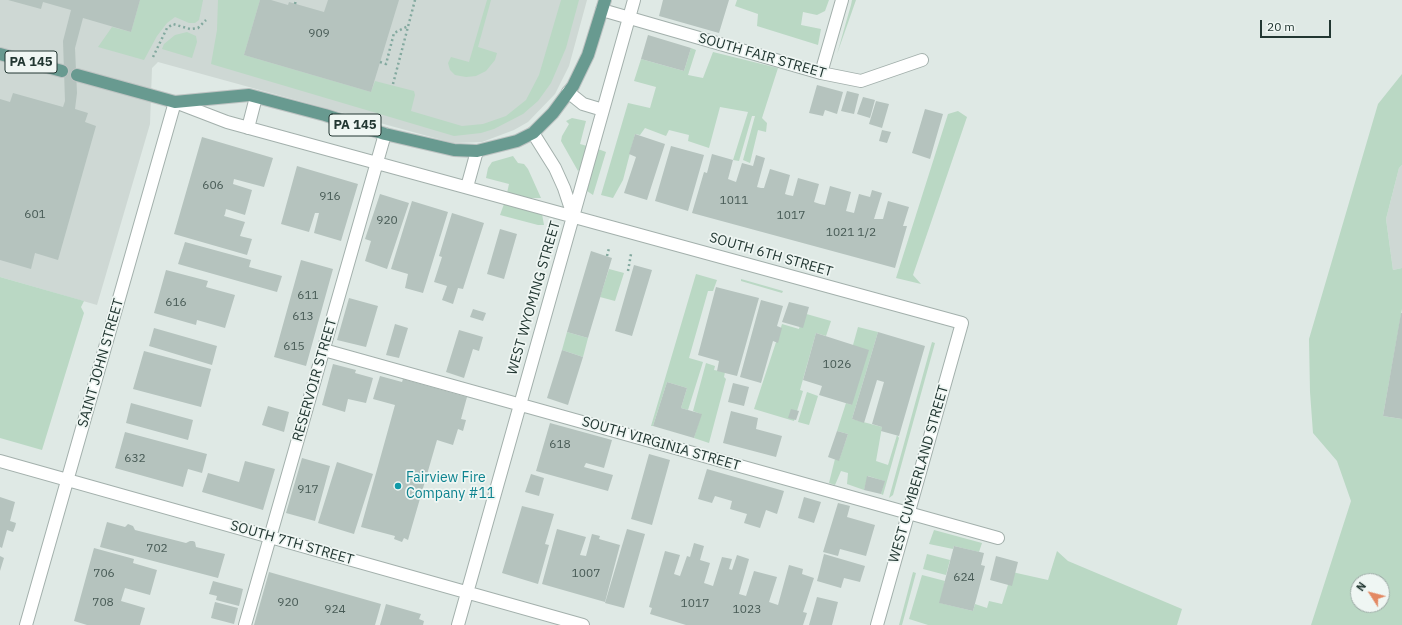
<!DOCTYPE html>
<style>
body{margin:0}
#map{position:relative;width:1402px;height:625px;overflow:hidden;background:#dfe9e5;font-family:"IBM Plex Sans",sans-serif}
canvas{display:block}
.north{position:absolute;left:1350px;top:573px;width:40px;height:40px;box-sizing:border-box;background:#eff6f3;border:1px solid #9daaa6;border-radius:50%;rotate:306deg;font-size:11px;font-weight:700;line-height:16px;text-align:center;color:#223732}
.north::after{content:'';display:block;margin:auto;width:14px;height:18px;background:#e38963;clip-path:polygon(50% 0,100% 100%,50% 72%,0 100%)}
.scale{position:absolute;left:1260px;top:20px;width:71px;height:18px;box-sizing:border-box;border:2px solid #223732;border-top:0;padding-left:5px;font-size:12px;line-height:14px;white-space:nowrap;color:#223732;-webkit-text-stroke:3px #eff6f3;paint-order:stroke}
</style>
<div id="map">
<canvas width="1402" height="625"></canvas>
<div class="north">N</div>
<div class="scale">20 m</div>
</div>
<script>
const ctx = document.querySelector('canvas').getContext('2d');
ctx.lineJoin = 'round';
function paint(path, color) { ctx.fillStyle = color; ctx.fill(path, 'evenodd'); }
const poly = rows => new Path2D(rows.map(r => 'M' + r).join(''));
function stroke(path, color, width, dash) { ctx.strokeStyle = color; ctx.lineWidth = width; ctx.lineCap = dash ? 'butt' : 'round'; ctx.setLineDash(dash || []); ctx.stroke(path); }
function drawText(font, color, halo, rows, align = 'center') {
  ctx.font = font + ' "IBM Plex Sans",sans-serif'; ctx.lineWidth = 3.5; ctx.setLineDash([]); ctx.textBaseline = 'middle'; ctx.strokeStyle = halo; ctx.fillStyle = color; for (const [text, x, y, turn = 0] of rows) {
    ctx.save(); ctx.translate(x, y); ctx.rotate((+turn || 0) * Math.PI / 180); ctx.textAlign = isNaN(turn) ? turn : align; if (halo) ctx.strokeText(text, 0, 0); ctx.fillText(text, 0, 0); ctx.restore();
  }
}
paint(poly([
 [0,0,587,0,569,66,555,94,528,122,514,130,482,142,453,143,158,62,152,68,150,124,97,305,0,277],
 [1402,165,1402,268,1393,270,1386,219,1399,168]
]), '#ced8d4');
paint(poly([
 [140,0,203,0,199,20,195,23,189,23,175,17,167,23,157,36,144,60,98,47,112,27,131,32],
 [218,0,260,0,244,55,371,92,375,81,414,91,415,95,411,111,462,126,483,124,506,116,526,100,539,75,561,0,579,0,566,48,551,83,538,101,523,114,494,129,481,133,454,136,211,64,217,30],
 [487,0,491,0,478,47,497,53,495,60,486,71,476,76,466,77,455,75,450,70,448,63,451,57,469,62],
 [737,0,829,0,825,11,817,15,803,12,801,25,821,29,818,45,757,26,758,14,735,6],
 [852,0,856,0,837,54,851,5],
 [187,32,196,36,197,42,192,58,162,49,164,44,175,35],
 [691,48,696,50,688,75,703,78,713,52,778,68,762,118,767,123,766,132,758,130,750,163,743,160,755,116,752,116,739,161,733,160,748,112,720,107,709,148,688,141,689,135,669,130,666,136,645,128,640,135,635,134,623,180,613,198,601,195,628,103,650,108,656,87,634,81,641,59,684,71],
 [1402,74,1402,165,1399,168,1386,219,1393,270,1402,268,1402,309,1383,416,1402,419,1402,625,1311,625,1351,501,1337,461,1313,433,1310,392,1309,339,1378,104],
 [1358,581,1382,581,1382,605,1358,605],
 [958,111,967,117,913,275,921,284,896,278,948,114],
 [572,118,586,121,580,144,587,146,582,166,578,171,561,141,562,136,569,124,566,121],
 [598,149,606,152,593,195,587,191],
 [513,156,518,163,524,164,528,169,541,198,526,198,507,193,509,184,486,178,488,168,492,162],
 [504,204,542,214,544,225,538,225,500,215],
 [609,269,624,273,615,301,600,297],
 [696,274,717,280,713,291,708,291,689,358,703,362,688,410,681,408,687,388,667,382,653,426,651,426],
 [0,277,84,301,81,307,84,313,42,450,0,438],
 [741,279,783,291,782,293,741,281],
 [803,313,831,321,826,336,816,333,800,390,803,391,794,421,754,409,782,324,799,329],
 [858,327,878,332,852,419,882,427,876,461,888,465,897,435,899,438,883,495,881,494,884,481,868,476,864,490,847,484,848,473,841,471,835,485,829,483,835,459,839,460,848,434,837,431,846,403,852,405,853,345],
 [567,332,588,338,583,357,562,350],
 [932,342,935,343,893,495,889,498],
 [706,363,715,366,714,370,725,372,724,377,726,379,709,443,694,438,701,414,693,411],
 [807,392,818,396,809,425,798,422],
 [934,530,982,543,979,552,954,546,953,549,929,544],
 [1057,551,1068,561,1182,609,1177,625,928,625,909,619,922,575,945,581,940,603,973,611,975,604,987,608,989,601,1002,604,1012,572,1048,580],
 [927,554,950,560,946,575,923,569],
 [913,572,916,573,902,625,899,625]
]), '#bad8c4');
paint(poly([
 [8,0,140,0,131,32,83,18,75,48,77,93,75,109,88,113,85,122,96,126,58,260,35,253,31,269,0,260,0,99,10,102,13,93,63,107,65,101,63,41,71,10,43,2,41,9],
 [260,0,271,0,288,5,289,2,324,12,328,0,399,0,371,92,244,55],
 [663,0,729,0,719,33,659,16],
 [648,35,691,48,684,71,641,59],
 [817,85,843,92,837,114,825,110,823,116,809,113],
 [847,91,859,94,854,114,841,111],
 [863,97,875,100,870,118,857,114],
 [876,101,889,104,882,128,869,124],
 [925,109,943,114,930,159,912,153],
 [882,130,891,132,887,143,879,141],
 [635,134,665,144,647,200,624,193,636,157,629,154],
 [202,137,273,158,264,187,234,179,233,184,252,190,245,215,226,209,225,214,224,216,245,222,240,236,252,239,247,255,174,234],
 [671,146,704,155,688,211,655,201],
 [712,154,733,160,728,179,736,182,742,163,753,166,756,155,765,158,757,187,761,188,764,188,770,169,790,175,785,194,788,195,793,196,798,178,819,184,814,202,820,204,825,205,830,186,851,192,846,211,854,213,859,194,870,197,872,190,882,193,874,219,883,219,888,201,909,207,903,226,907,226,895,268,692,213,704,172,707,173],
 [297,166,358,184,341,241,314,233,319,213,315,213,309,232,281,224],
 [380,194,409,203,387,269,365,261,371,241,365,239],
 [412,201,448,212,423,293,405,288,408,274,391,269],
 [452,213,484,223,463,289,458,288,453,304,442,300,447,286,434,282,442,257,439,256],
 [500,229,517,234,504,279,487,274],
 [185,242,251,260,249,267,282,276,277,292,178,264],
 [591,251,612,258,588,338,567,332],
 [301,260,333,269,306,366,274,357],
 [634,265,652,270,632,336,615,331],
 [166,270,208,281,206,287,235,295,225,328,197,320,196,325,154,313],
 [716,287,759,298,737,376,717,371,719,361,698,355],
 [349,298,378,306,366,347,337,340],
 [761,300,783,306,777,326,782,328,778,343,773,341,761,383,740,377],
 [789,302,809,307,803,328,782,322],
 [473,309,486,313,483,321,470,317],
 [1401,313,1402,313,1402,419,1383,416],
 [395,324,408,328,399,358,386,355],
 [154,328,217,346,212,365,149,346],
 [459,330,483,337,479,351,473,349,464,378,446,372],
 [878,332,925,346,899,436,881,431,882,427,872,424,884,382,877,380,864,423,852,419],
 [816,333,869,350,852,405,819,395,822,386,803,380],
 [562,350,583,357,568,405,547,398],
 [144,351,211,369,201,407,133,389],
 [333,364,356,370,355,373,373,378,366,403,348,399,345,412,322,405],
 [380,376,402,382,403,379,467,397,461,419,466,420,463,431,458,429,453,445,437,440,408,540,404,538,402,542,394,539,395,536,361,527,395,405,373,399],
 [667,382,687,388,681,408,702,414,694,438,653,426],
 [733,383,749,387,744,406,728,402],
 [131,403,193,420,188,440,126,423],
 [268,406,289,412,284,432,262,425],
 [791,409,799,411,796,420,788,418],
 [731,411,758,418,756,429,782,436,776,457,723,443],
 [550,423,612,440,604,468,586,463,584,467,613,475,608,491,536,471],
 [837,431,848,434,839,461,828,457],
 [125,432,207,454,202,473,188,469,183,487,115,468],
 [649,454,670,460,652,525,631,519],
 [302,458,330,466,315,521,286,513],
 [245,461,275,469,263,510,202,492,208,473,239,482],
 [337,462,373,474,354,534,318,523],
 [707,469,784,491,777,514,766,510,760,528,744,523,747,514,730,509,732,501,715,496,712,503,698,499],
 [531,474,544,478,539,496,525,492],
 [867,476,885,481,881,494,864,490],
 [0,497,15,502,10,521,16,523,15,527,13,532,7,530,2,548,0,547],
 [804,497,821,502,814,523,798,518],
 [838,503,850,506,847,517,875,525,866,556,840,549,838,556,823,552],
 [522,506,554,514,545,544,549,545,538,584,502,573],
 [107,522,125,527,128,524,133,526,135,530,186,543,190,541,193,541,195,542,196,547,225,554,218,578,100,547],
 [557,529,586,537,580,555,586,556,592,534,600,536,599,539,620,545,605,602,542,584],
 [627,529,645,534,624,608,605,603],
 [694,543,704,546,700,560,710,563,704,583,713,586,722,557,732,559,729,569,732,570,737,555,749,559,739,594,746,596,754,571,777,577,769,602,778,605,789,565,803,569,802,574,814,578,803,612,807,613,803,625,686,625,650,614,652,608,649,607,665,551,680,555,674,574,680,576,687,556,690,557],
 [954,546,984,553,981,565,985,566,973,611,939,603],
 [94,548,134,559,133,563,157,570,150,595,125,588,121,601,145,608,140,625,87,625,74,621],
 [824,554,865,566,860,582,844,578,841,588,817,581],
 [0,556,4,558,0,571],
 [996,556,1018,562,1012,586,990,580],
 [269,572,381,604,375,625,254,625],
 [213,581,243,589,239,606,216,600,217,596,209,594],
 [817,597,838,602,832,625,809,625],
 [215,602,238,608,234,624,211,618],
 [386,604,421,614,419,619,424,621,423,625,380,625]
]), '#b5c3be');
const minor = poly([
 [602,10,821,73,861,81,922,60],
 [821,73,842,0],
 [568,92,583,104,603,110],
 [248,128,256,97],
 [533,133,555,168,564,188,573,215],
 [467,187,477,151],
 [324,350,998,538],
 [0,461,583,625],
 [26,625,175,102,227,122,962,323,877,625],
 [245,625,385,134],
 [458,625,634,0]
]);
const major = poly([
 [0,54,62,71],
 [77,75,175,102,249,95,325,115,385,134,454,150,477,151,517,141,533,133,553,113,573,86,588,55,605,0]
]);
stroke(minor, '#a3b0ac', 14);
stroke(major, '#bdc3c2', 14);
stroke(poly([
 [295,4,296,0],
 [153,57,167,28,173,24,190,29,198,28,206,20],
 [380,62,386,64,394,33,408,26],
 [393,84,415,0],
 [607,256,609,248],
 [628,271,631,254]
]), '#83a99f', 2.5, [2, 3]);
stroke(minor, '#fff', 12);
stroke(major, '#689a90', 12);
for (const [x, y, r, color] of [
 [398,486,4,"#0f9aa8"]
]) { const dot = new Path2D(); dot.arc(x, y, r, 0, 2 * Math.PI); ctx.fillStyle = color; ctx.fill(dot); stroke(dot, '#eff6f3', 1.5); }
drawText('12px', '#475a55', null, [
 ["909",319,34],
 ["606",213,186],
 ["916",330,197],
 ["1011",734,201],
 ["601",35,215],
 ["1017",791,216],
 ["920",387,221],
 ["1021 1/2",851,233],
 ["611",308,296],
 ["616",176,303],
 ["613",303,317],
 ["615",294,347],
 ["1026",837,365],
 ["618",560,445],
 ["632",135,459],
 ["917",308,490],
 ["702",157,549],
 ["706",104,574],
 ["1007",586,574],
 ["624",964,578],
 ["708",103,603],
 ["920",288,603],
 ["1017",695,604],
 ["924",335,610],
 ["1023",747,610]
]);
for (const [x, y, w] of [
 [31,62,52],
 [355,125,52]
]) { const box = new Path2D(); box.roundRect(x - w / 2, y - 11, w, 22, 3); ctx.fillStyle = '#eff6f3'; ctx.fill(box); stroke(box, '#223732', 1); }
drawText('bold 13px', '#223732', null, [
 ["PA 145",31,62],
 ["PA 145",355,125]
]);
drawText('14px', '#223732', '#eff6f3', [
 ["SOUTH FAIR STREET",762,56,16],
 ["SOUTH 6TH STREET",771,255,16],
 ["WEST WYOMING STREET",534,298,-74],
 ["SAINT JOHN STREET",101,363,-74],
 ["RESERVOIR STREET",315,380,-74],
 ["SOUTH VIRGINIA STREET",661,444,16],
 ["WEST CUMBERLAND STREET",919,474,-74],
 ["SOUTH 7TH STREET",292,543,16]
]);
drawText('14px', '#0d838f', '#eff6f3', [
 ["Fairview Fire",406,478],
 ["Company #11",406,494]
], 'left');
</script>
